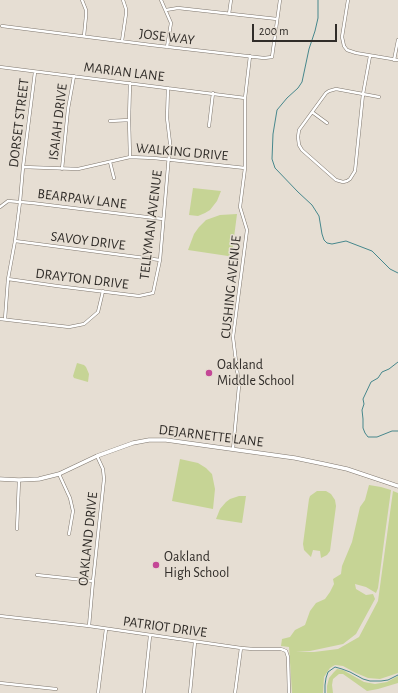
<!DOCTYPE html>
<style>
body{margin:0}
#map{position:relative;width:398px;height:693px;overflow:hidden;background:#e6ded3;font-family:"Alegreya Sans",sans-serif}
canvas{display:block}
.scale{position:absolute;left:252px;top:24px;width:85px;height:18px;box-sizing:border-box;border:2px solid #312d29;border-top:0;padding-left:5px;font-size:12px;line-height:14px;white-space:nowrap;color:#312d29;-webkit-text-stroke:3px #e6ded3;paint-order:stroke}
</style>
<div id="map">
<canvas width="398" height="693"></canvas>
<div class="scale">200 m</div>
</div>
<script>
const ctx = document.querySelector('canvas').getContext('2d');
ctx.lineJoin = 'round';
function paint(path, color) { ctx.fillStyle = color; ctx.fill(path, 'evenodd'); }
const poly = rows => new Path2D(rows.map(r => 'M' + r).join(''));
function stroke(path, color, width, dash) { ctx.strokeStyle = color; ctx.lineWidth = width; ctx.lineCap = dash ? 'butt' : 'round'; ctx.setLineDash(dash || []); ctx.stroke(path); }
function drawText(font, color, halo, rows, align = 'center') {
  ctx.font = font + ' "Alegreya Sans",sans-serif'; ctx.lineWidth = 3; ctx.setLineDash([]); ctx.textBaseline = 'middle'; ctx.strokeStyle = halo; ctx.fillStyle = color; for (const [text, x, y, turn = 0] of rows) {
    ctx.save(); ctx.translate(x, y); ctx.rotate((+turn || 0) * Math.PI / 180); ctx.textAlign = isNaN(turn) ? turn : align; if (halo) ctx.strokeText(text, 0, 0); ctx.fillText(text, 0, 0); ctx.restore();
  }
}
paint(poly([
 [193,188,221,191,217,201,210,210,205,213,198,216,189,215],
 [237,214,232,253,228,256,188,250,194,234,199,227,206,220,220,215],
 [77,363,84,365,86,367,89,374,88,382,74,378,73,376],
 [180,459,198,463,206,468,212,474,215,489,213,509,172,501],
 [369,485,381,487,391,490,385,534,378,588,376,593,366,587,355,584,356,589,366,595,373,594,375,599,356,634,343,644,310,651,296,652,314,652,338,649,359,637,378,601,393,491,398,493,398,673,380,679,368,678,356,673,343,666,335,665,330,668,324,677,323,693,292,693,289,647,281,646,282,639,290,637,295,630,305,625,310,611,316,603,325,599,330,592,334,584,333,579,341,574,342,566,352,542,360,507,365,500],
 [317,491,326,491,331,494,335,500,336,506,330,551,327,555,321,558,320,551,313,550,311,557,304,550,303,544,309,499,310,496],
 [239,496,246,496,242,523,216,519,220,509,226,502,230,499],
 [337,669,343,670,364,682,375,684,387,682,398,676,398,683,378,689,367,691,343,674,339,674,333,679,332,685,333,693,327,693,327,686,329,678,334,672]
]), '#c6d495');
stroke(poly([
 [318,0,318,18,315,31,309,49,302,82,298,88,287,98,277,110,273,134,272,159,275,168,298,192,312,205,319,216,322,234,324,240,327,243,332,244,346,241,372,251,390,269,398,273],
 [398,362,389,369,382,372,378,378,371,382,363,399,364,404,362,410,363,419,363,428,365,433,368,437,377,437,392,431,398,431],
 [325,693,325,685,326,678,328,672,335,667,342,669,350,672,363,679,370,681,381,681,388,680,398,675]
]), '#46878c', 1);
const street = poly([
 [82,0,86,10,86,16,84,36],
 [161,0,171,23,167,47],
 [348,0,342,37,344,46,347,50,356,53,398,60],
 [166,10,178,8,277,19],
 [229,14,231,0],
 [2,26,151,45,264,58,272,57,280,0],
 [122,41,126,14,126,9,123,0],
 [370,56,363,94,355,171,350,179,347,181,343,182,336,180,302,150,299,145,298,137,299,130,326,93,329,91,336,89,363,94,379,97],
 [394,60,398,40],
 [0,67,245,98],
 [130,83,129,120,130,157],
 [312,112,327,123],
 [110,121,129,120],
 [209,126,213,93],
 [110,162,114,178],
 [23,167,78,169,130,157,154,158,245,168],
 [62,169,68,109,74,76],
 [0,207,8,201,32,203,163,219],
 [15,241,160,260],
 [8,279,57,286,139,296,153,293,160,260,170,143,167,118,168,88],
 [0,319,69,327,84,324,98,312,103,291],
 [5,319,8,279,15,241,20,202,23,167,35,72],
 [233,449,239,386,233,337,247,230,240,207,245,168,245,98,250,56],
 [59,474,70,498,73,511,69,534],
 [17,529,19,480],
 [37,575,93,581],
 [0,616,89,626,241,648,253,649,281,649,286,651,288,657,289,693],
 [89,626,93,581,104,479,103,469,97,456],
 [0,683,56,689],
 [98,693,106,629],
 [144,693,150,636],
 [190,693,195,642],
 [235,693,241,648]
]);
const secondary = poly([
 [0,479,19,480,39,479,59,474,97,456,133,443,149,440,166,440,295,458,324,464,347,469,398,486]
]);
stroke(street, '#7f776e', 3.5);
stroke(secondary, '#7f776e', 4.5);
stroke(street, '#fff', 2.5);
stroke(secondary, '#fff', 3.5);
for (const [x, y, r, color] of [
 [209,373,4,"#c44796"],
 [156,565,4,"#c44796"]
]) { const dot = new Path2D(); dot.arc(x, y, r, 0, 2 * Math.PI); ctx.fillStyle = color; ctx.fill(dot); stroke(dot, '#e6ded3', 1.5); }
drawText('14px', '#312d29', '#e6ded3', [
 ["JOSE WAY",167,37,7],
 ["MARIAN LANE",124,72,7],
 ["ISAIAH DRIVE",58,122,-83],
 ["DORSET STREET",19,123,-83],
 ["WALKING DRIVE",182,152,5],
 ["BEARPAW LANE",82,199,7],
 ["TELLYMAN AVENUE",151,225,-83],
 ["SAVOY DRIVE",88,241,7],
 ["DRAYTON DRIVE",82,279,7],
 ["CUSHING AVENUE",231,287,-84],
 ["DEJARNETTE LANE",211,436,7],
 ["OAKLAND DRIVE",88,539,-84],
 ["PATRIOT DRIVE",165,627,8]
]);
drawText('14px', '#312d29', '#e6ded3', [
 ["Oakland",217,365],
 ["Middle School",217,381],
 ["Oakland",164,557],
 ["High School",164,573]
], 'left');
</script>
